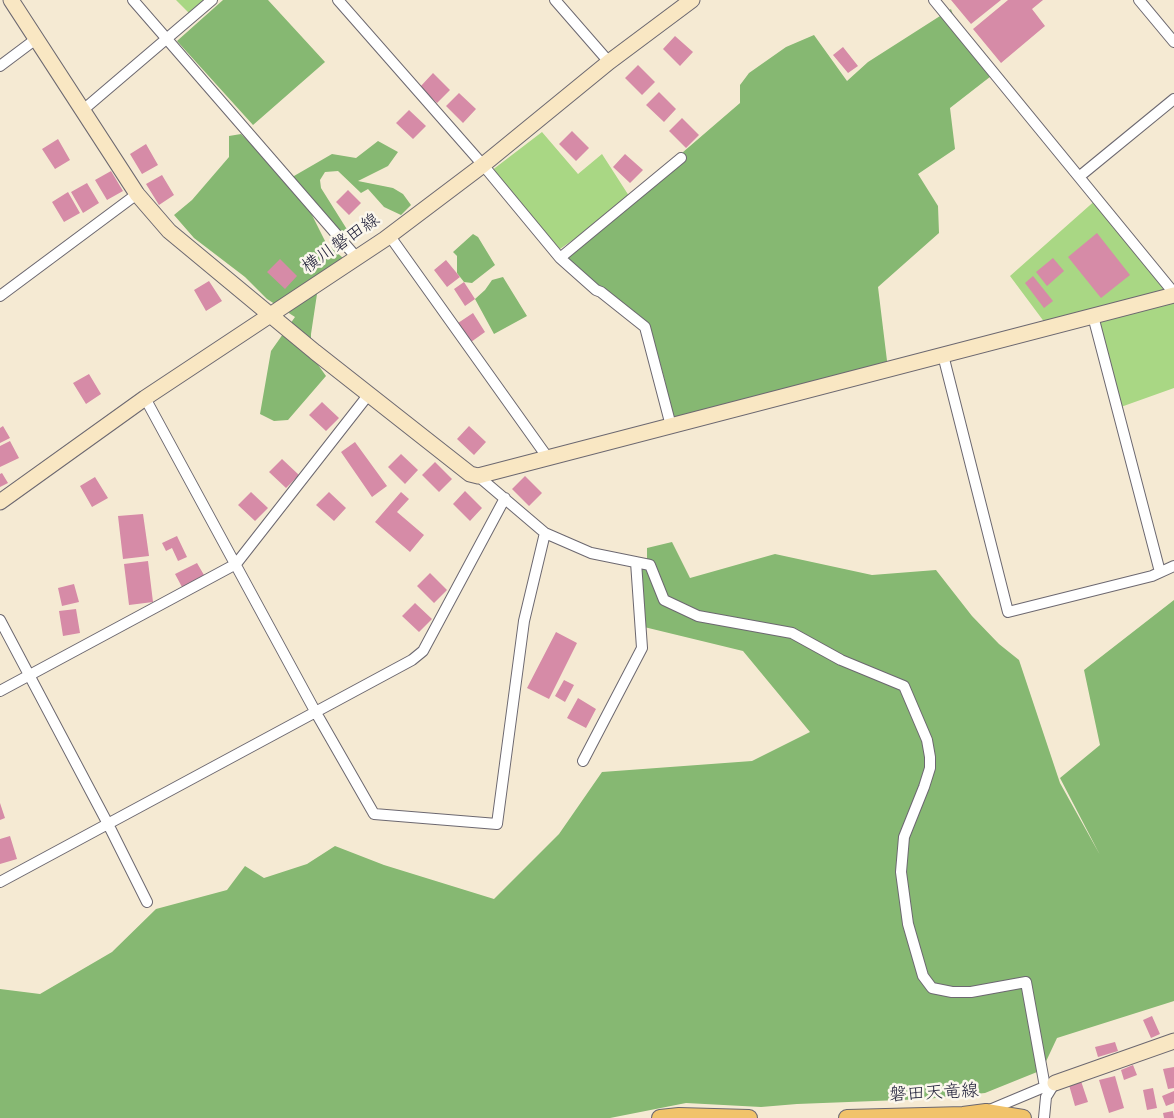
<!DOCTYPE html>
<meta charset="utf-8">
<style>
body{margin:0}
canvas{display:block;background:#f5ead3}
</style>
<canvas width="1174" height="1118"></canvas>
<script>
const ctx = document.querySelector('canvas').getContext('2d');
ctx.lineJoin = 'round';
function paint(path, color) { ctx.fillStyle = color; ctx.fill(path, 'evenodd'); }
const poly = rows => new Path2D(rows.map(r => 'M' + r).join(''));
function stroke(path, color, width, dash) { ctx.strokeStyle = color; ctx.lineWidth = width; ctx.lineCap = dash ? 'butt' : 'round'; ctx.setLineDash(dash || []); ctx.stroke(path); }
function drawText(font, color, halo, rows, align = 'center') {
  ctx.font = font + ' "Indie Flower","Klee One",sans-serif'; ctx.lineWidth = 5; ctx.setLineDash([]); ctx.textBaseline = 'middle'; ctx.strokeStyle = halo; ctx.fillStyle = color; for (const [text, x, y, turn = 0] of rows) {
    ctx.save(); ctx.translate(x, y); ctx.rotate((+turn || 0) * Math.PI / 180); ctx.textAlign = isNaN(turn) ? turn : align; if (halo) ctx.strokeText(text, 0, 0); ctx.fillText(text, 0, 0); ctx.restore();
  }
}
paint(poly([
 [176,0,207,0,190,14],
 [542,132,578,174,602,154,631,199,560,249,491,171],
 [1098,198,1174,293,1174,388,1118,408,1093,316,1048,327,1010,276]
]), '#a9d784');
paint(poly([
 [223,0,268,0,325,62,253,125,177,41],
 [951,9,958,29,995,73,950,108,955,149,918,174,938,206,939,233,878,287,888,369,670,420,665,381,655,344,644,324,560,258,740,103,740,85,749,73,786,47,814,35,847,81,868,62],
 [241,134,294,186,294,176,332,154,356,158,378,141,398,152,388,166,358,181,393,188,403,194,411,205,401,215,384,207,368,189,361,193,338,171,325,172,320,180,321,188,348,231,343,236,301,193,326,243,343,258,317,294,311,334,311,355,326,376,288,420,274,421,260,414,271,351,295,317,267,299,245,277,194,238,174,215,192,200,229,157,229,136],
 [473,234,478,237,495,265,472,283,464,282,457,273,457,256,453,252],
 [503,277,527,316,494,334,475,299,485,290,492,280],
 [672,542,690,578,775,554,872,575,936,570,972,616,999,644,1019,660,1060,783,1100,855,1060,778,1100,745,1084,670,1174,600,1174,1001,1057,1038,1042,1070,985,1093,926,1099,797,1104,761,1107,686,1103,610,1118,0,1118,0,989,40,994,112,952,156,909,227,890,245,866,264,878,307,864,335,846,384,865,494,899,559,834,602,772,752,761,810,732,743,651,640,626,636,562,647,564,647,548]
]), '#86b872');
paint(poly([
 [951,0,1001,0,971,24],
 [1008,0,1043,0,1032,9,1045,26,1001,63,973,29],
 [675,36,693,52,680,66,663,49],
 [843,47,858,66,848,73,833,55],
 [638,65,655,82,642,95,625,78],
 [433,73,450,90,437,103,420,87],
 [659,92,676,109,664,122,646,105],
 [459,93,476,109,463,123,446,106],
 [409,110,426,126,413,139,396,123],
 [682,118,699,135,686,148,669,131],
 [572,131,589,148,576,161,559,144],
 [58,139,70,160,55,169,42,149],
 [146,144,158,165,142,174,130,154],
 [625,154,643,170,630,183,613,167],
 [111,171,123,191,107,200,95,180],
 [162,175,174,195,159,205,146,184],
 [87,183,99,203,83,213,71,192],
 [348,190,361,203,349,215,336,202],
 [68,192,80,213,64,222,52,202],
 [1097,233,1130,275,1101,298,1068,257],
 [1053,258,1064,271,1047,286,1036,272],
 [280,259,297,276,285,289,267,272],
 [446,260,460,277,447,287,434,270],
 [1033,276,1053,301,1044,308,1025,283],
 [209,281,222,301,206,311,194,290],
 [464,282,475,299,465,306,454,289],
 [473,313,485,332,471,342,458,323],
 [89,374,101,394,86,404,73,383],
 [322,402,339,418,326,431,309,415],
 [3,426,10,438,0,443,0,428],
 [469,426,486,442,474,455,457,439],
 [10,441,19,458,0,467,0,446],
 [355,442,387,486,372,497,341,452],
 [401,454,418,470,405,484,388,467],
 [282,459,299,475,286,488,269,472],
 [435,462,452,479,439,492,422,475],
 [2,473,8,483,0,487,0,474],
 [525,476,542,493,529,506,512,489],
 [95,477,108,498,92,507,80,486],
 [465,491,482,508,470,521,453,504],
 [251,492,268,508,255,521,238,505],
 [329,492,346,508,334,521,316,505],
 [401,492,409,499,397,512,424,535,410,552,375,522],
 [143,514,149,556,123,559,118,516],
 [177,536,187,557,178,561,172,548,166,551,162,543],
 [148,561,153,602,129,605,124,564],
 [197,563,204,575,182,587,175,574],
 [430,573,447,590,434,603,417,586],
 [74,584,79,602,62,606,58,588],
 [415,603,432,619,419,632,402,616],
 [76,609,80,633,63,636,59,611],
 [556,632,577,643,549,699,527,688],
 [564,680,574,685,565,702,555,696],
 [578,698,596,709,586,728,567,718],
 [0,803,5,818,0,820],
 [10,836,17,859,0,864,0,839],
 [1152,1016,1160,1034,1151,1038,1143,1020],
 [1115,1042,1118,1051,1098,1057,1095,1047],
 [1133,1065,1137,1075,1124,1080,1121,1070],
 [1174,1067,1174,1088,1168,1089,1163,1069],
 [1115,1076,1124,1108,1109,1113,1099,1080],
 [1081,1081,1088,1102,1075,1106,1069,1085],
 [1153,1088,1157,1108,1147,1110,1143,1090],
 [1174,1091,1174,1103,1166,1106,1162,1096],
 [1173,1111,1174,1118,1164,1118,1163,1113]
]), '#d68ba7');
const street = poly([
 [133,0,357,258],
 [338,0,483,165,560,258,596,290,601,292,645,327,671,426],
 [555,0,609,62],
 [934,0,1174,293],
 [1139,0,1174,42],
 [0,66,36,39],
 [83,110,212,0],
 [1080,176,1174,99],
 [389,235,548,458],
 [560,258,681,158],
 [0,296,137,194],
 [1093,316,1160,572],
 [943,355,1008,612,1152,576,1174,566],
 [145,398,315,711,374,814,497,824,524,621,545,533],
 [478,476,545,533,591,553,650,565,664,600,698,616,792,633,841,660,904,686,927,740,930,757,930,768,924,787,904,837,901,872,908,924,923,976,932,988,952,992,971,992,1026,982,1045,1087],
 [0,620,108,824,147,902],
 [0,691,236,564,369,394],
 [583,761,642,648,636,562],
 [0,882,412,660,423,651,505,498],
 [987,1111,1049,1085],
 [1044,1118,1046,1097,1054,1084]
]);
const secondary = poly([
 [11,0,137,194,169,231,315,352,470,474,478,476,1174,295],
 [0,502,145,398,385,239,483,165,609,62,692,0],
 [1055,1083,1174,1041]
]);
const primary = poly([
 [660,1118,679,1116,749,1118],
 [847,1118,963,1115,986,1112,1023,1118]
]);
stroke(street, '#6c6870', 12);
stroke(secondary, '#6c6870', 17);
stroke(primary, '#6c6870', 18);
stroke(street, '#fff', 10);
stroke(secondary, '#f9e7c3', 15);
stroke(primary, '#f1c36a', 16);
drawText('18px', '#22223b', '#fbf7ec', [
 ["横川磐田線",342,245,-35],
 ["磐田天竜線",934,1095,-3]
]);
</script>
